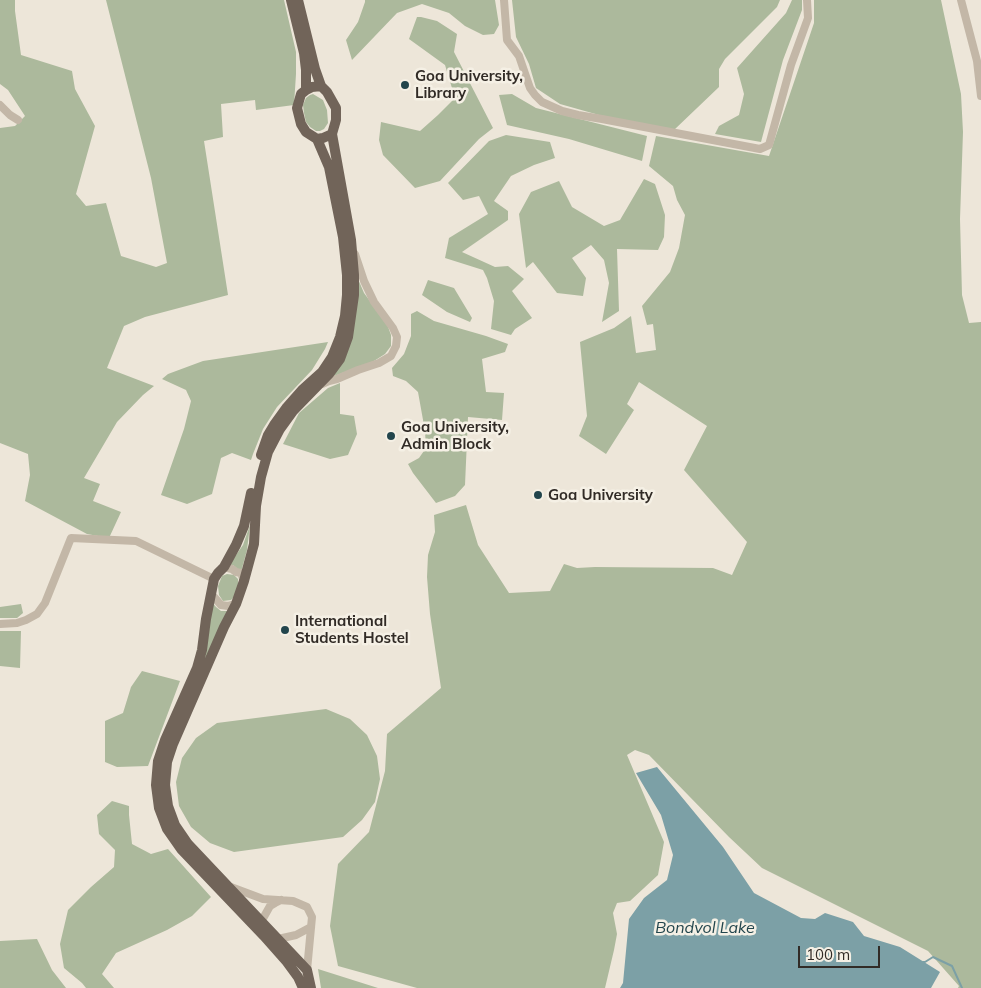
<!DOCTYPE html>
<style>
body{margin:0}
#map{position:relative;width:981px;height:988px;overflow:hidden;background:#ede6d9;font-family:Mulish,sans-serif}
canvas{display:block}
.scale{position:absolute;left:798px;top:946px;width:82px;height:22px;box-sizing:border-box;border:2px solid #312b26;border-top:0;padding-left:6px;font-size:15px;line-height:18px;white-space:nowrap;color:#312b26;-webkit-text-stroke:4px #f5f0e5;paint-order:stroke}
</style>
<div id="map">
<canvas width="981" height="988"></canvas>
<div class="scale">100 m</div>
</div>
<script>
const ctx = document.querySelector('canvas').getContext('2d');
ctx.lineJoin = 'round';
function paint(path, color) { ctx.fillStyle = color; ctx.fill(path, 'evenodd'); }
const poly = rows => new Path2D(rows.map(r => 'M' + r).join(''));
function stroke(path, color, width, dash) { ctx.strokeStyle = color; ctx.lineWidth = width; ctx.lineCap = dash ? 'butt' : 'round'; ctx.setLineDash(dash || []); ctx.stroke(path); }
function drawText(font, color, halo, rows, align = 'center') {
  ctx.font = font + ' Mulish,sans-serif'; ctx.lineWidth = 5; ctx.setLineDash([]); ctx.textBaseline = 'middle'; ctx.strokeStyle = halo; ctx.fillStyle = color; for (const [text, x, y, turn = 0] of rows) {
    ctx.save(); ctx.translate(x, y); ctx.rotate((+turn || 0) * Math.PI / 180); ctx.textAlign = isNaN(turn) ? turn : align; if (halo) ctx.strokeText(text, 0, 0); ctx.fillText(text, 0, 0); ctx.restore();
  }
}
paint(poly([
 [0,0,15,0,15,11,21,55,72,71,75,89,95,126,76,194,86,206,106,203,121,256,156,267,167,263,151,178,106,0,284,0,296,52,296,74,294,105,256,110,255,100,221,104,223,137,204,141,228,295,145,317,124,326,107,368,154,386,143,395,117,422,84,478,100,484,93,501,121,512,109,538,87,534,25,501,30,475,28,454,0,443,0,128,15,126,25,116,8,90,0,84],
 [365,0,495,0,499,25,494,34,483,35,465,26,449,13,422,4,397,13,352,60,346,40,358,22,365,2],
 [512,0,780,0,777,7,725,59,719,69,719,87,674,130,599,115,560,104,536,88,529,64,516,37],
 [792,0,802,0,802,10,783,60,761,142,715,134,719,126,739,115,744,94,737,68,786,13],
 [814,0,941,0,961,94,963,132,960,219,962,295,969,323,981,322,981,988,958,988,959,986,928,951,762,868,729,837,649,755,635,750,627,755,664,842,658,875,630,901,617,903,613,913,617,934,614,950,605,988,417,988,338,966,330,926,338,864,369,832,385,771,387,734,441,688,430,614,427,577,428,555,435,532,434,515,466,505,478,545,509,593,550,591,564,564,577,568,595,567,713,568,732,575,747,542,684,470,707,426,639,382,627,404,634,410,606,454,579,436,587,416,580,342,614,328,631,316,636,353,656,350,653,324,647,325,642,306,670,272,679,248,685,215,677,200,673,186,649,166,656,136,769,156,814,23],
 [417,17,421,17,437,21,457,34,454,52,493,128,479,139,440,181,415,188,383,155,379,140,381,122,420,131,438,115,455,98,445,65,409,39],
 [313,94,323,100,327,110,328,123,324,129,320,131,316,131,310,127,306,122,304,113,303,105,306,98,310,95],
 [512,94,536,108,647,136,642,161,569,139,507,125,499,95],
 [506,135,550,142,555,158,534,165,511,176,494,201,508,211,508,220,462,252,495,267,508,266,524,279,512,291,532,318,515,329,511,335,491,329,494,301,487,278,483,270,445,258,449,238,488,214,479,196,463,200,448,183,489,141],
 [644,179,655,184,665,215,664,237,658,250,617,249,619,311,602,322,609,283,604,260,591,245,572,258,586,278,583,296,557,293,533,262,526,268,519,214,531,192,559,181,572,207,604,226,620,220],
 [358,279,364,293,387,324,391,335,391,346,385,354,374,361,329,378],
 [428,280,454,288,472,318,470,322,447,312,422,295],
 [417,311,434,321,486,336,508,344,505,352,482,359,486,392,504,393,502,420,468,417,465,485,455,496,436,503,413,473,408,464,419,458,426,448,425,431,418,392,406,381,393,376,392,368,404,354,411,336,411,314],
 [328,342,325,349,312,370,277,407,263,429,253,454,251,460,232,453,221,458,212,494,187,504,161,495,184,429,191,401,186,390,162,379,168,374,203,361],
 [340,383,340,414,354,416,357,434,348,455,330,459,283,444,299,413,328,388],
 [250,525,247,550,241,572,233,565,229,565,243,545],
 [227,574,234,575,238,579,238,586,235,596,231,600,223,601,219,595,218,586,222,576],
 [212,602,216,607,221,611,230,611,195,680],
 [21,604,23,613,17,618,0,618,0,607],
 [0,631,21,631,20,668,0,666],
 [142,671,180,681,148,766,117,767,105,762,105,721,123,713,131,687],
 [326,709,350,719,367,735,377,756,380,779,375,802,362,820,343,837,234,852,210,843,191,827,179,806,176,782,182,758,196,738,217,723],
 [112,801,129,806,129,815,132,844,151,854,168,849,211,897,192,916,167,930,116,953,102,974,114,988,86,988,82,983,64,968,60,944,68,910,91,887,114,867,115,850,99,834,97,815],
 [37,939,52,970,66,988,0,988,0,941],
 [318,969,378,988,321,988]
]), '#acb99c');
paint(poly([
 [657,767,723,847,754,893,801,918,815,919,825,913,853,922,864,936,900,947,940,972,931,988,620,988,623,983,629,919,644,898,667,880,673,855,661,815,636,773]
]), '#7ca0a6');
stroke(poly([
 [923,962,925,962,933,957,952,966,962,988]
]), '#7ca0a6', 2);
stroke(poly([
 [504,0,507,40,519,56,530,88,535,95,542,102,562,111,578,115,602,119,760,149,769,145,791,65,808,18,807,0],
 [961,0,977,61,981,96],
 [0,105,10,115,18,120],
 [322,384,329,381,337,379,358,370,379,363,391,356,396,346,397,337,393,328,374,302,364,281,355,254],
 [224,567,232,569,236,572,241,573,244,581],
 [214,597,221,605,228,606,236,604],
 [0,624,17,623,26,620,37,614,45,603,71,538,136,541,214,579],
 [231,887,263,899,293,901,307,907,312,917,307,970],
 [261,922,270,906,275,903,281,900],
 [278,939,296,935,311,927]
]), '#c3b7a7', 8);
stroke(poly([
 [291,0,304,53,306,70,306,90],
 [298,0,315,69,321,86],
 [321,86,327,92,336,108,336,120,332,134,323,138,317,139,306,132,301,124,297,108,301,94,306,90,312,87,321,86],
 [261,455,268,435,274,425,287,407,302,390,322,372,332,357,340,337,345,316,347,295,347,275,343,237,329,167,317,139],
 [251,493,244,526,236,545,224,567,218,573,214,579,206,619,202,650,197,668,165,740,158,761,156,785,159,808,167,829,181,849,264,936,287,962,298,977,303,988],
 [311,988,307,970,188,844,175,825,168,806,165,785,167,762,173,744,224,627,236,604,244,581,254,544,256,506,261,477,268,452,280,429,293,411,329,374,340,359,348,337,354,295,354,275,351,240,332,134]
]), '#716459', 10);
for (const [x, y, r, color] of [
 [405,85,5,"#22454c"],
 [391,436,5,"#22454c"],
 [538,495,5,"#22454c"],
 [285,630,5,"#22454c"]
]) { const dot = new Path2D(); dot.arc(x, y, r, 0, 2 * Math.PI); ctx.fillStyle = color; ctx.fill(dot); stroke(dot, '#f5f0e5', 2); }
drawText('bold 15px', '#312b26', '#f5f0e5', [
 ["Goa University,",415,76],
 ["Library",415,93],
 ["Goa University,",401,427],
 ["Admin Block",401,444],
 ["Goa University",548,495],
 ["International",295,621],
 ["Students Hostel",295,638]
], 'left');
drawText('italic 16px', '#22454c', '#f5f0e5', [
 ["Bondvol Lake",705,928]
]);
</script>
